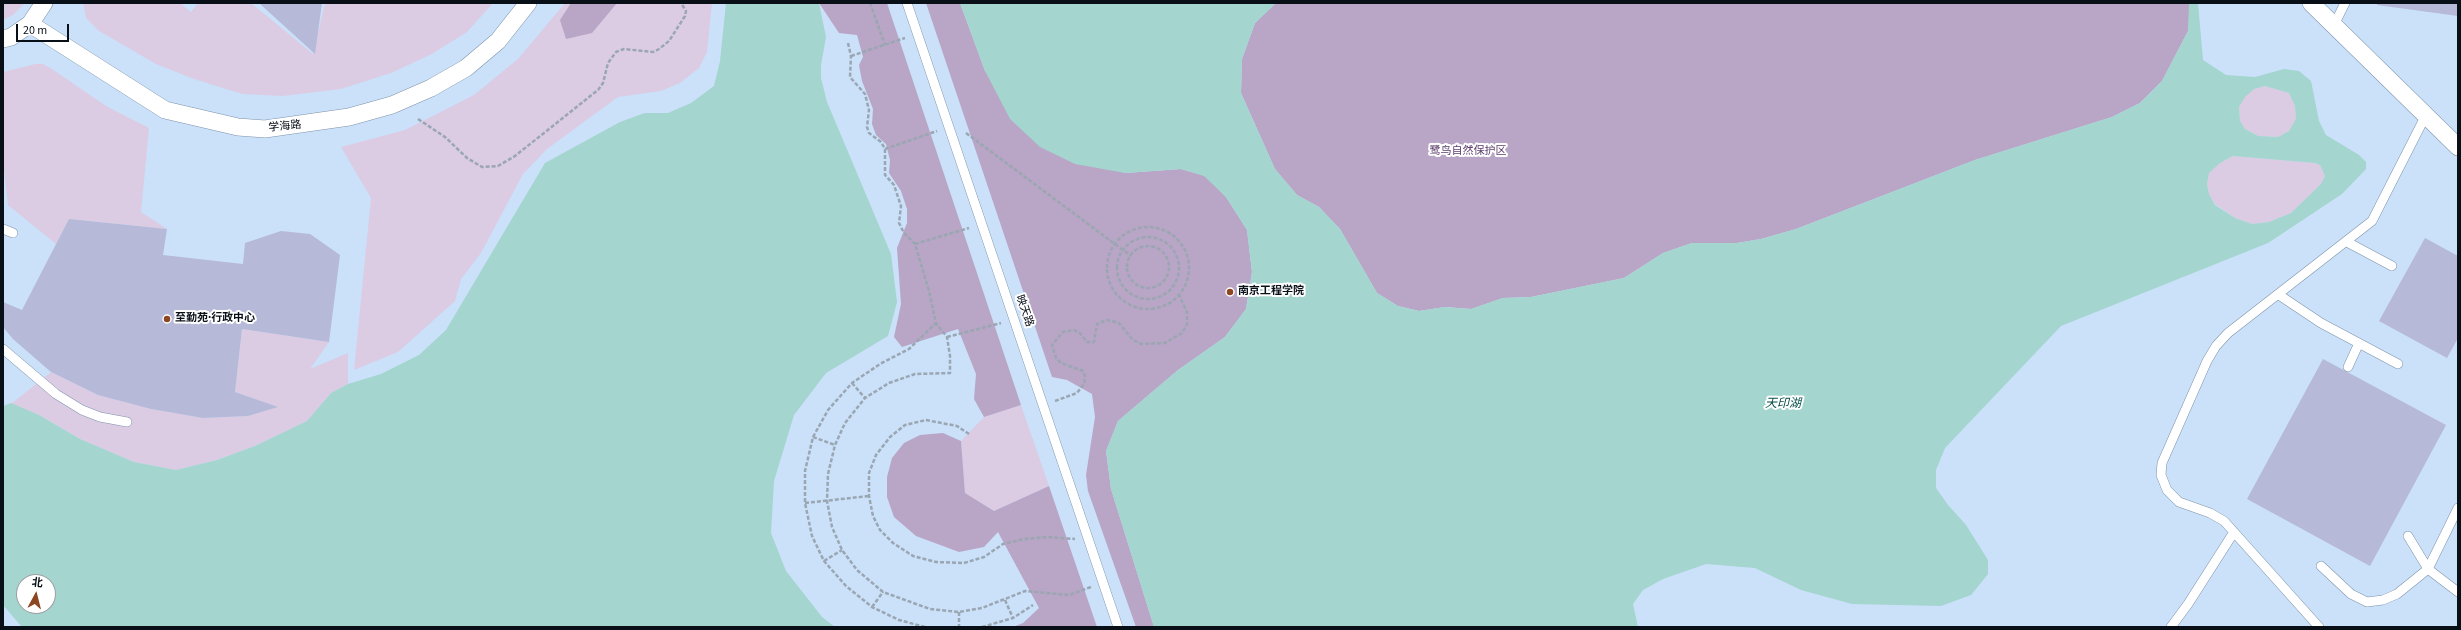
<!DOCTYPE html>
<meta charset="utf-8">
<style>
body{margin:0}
#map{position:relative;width:2461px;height:630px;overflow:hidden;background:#deecfb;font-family:"Source Sans 3","Noto Sans SC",sans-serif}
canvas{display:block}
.frame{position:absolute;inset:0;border:4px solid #080f17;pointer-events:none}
.north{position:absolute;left:16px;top:574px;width:40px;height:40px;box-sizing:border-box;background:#fff;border:1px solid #9c9fa2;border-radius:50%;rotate:7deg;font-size:11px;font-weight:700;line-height:16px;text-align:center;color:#080f17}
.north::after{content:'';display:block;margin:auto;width:14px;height:18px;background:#8c4622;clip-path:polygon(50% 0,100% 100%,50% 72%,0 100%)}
.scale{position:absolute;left:16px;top:24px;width:53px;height:18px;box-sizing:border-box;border:2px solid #080f17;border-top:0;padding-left:5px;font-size:12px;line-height:14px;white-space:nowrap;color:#080f17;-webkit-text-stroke:3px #fff;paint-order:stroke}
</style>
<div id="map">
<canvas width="2461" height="630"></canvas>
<div class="frame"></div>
<div class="north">北</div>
<div class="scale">20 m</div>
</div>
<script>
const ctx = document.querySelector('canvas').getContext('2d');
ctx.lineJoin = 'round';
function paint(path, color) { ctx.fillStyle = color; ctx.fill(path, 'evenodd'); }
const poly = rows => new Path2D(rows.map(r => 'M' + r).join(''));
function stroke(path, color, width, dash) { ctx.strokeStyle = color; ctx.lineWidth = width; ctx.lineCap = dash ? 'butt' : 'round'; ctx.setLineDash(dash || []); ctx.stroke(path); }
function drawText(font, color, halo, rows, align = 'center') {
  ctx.font = font + ' "Source Sans 3","Noto Sans SC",sans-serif'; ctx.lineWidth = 4; ctx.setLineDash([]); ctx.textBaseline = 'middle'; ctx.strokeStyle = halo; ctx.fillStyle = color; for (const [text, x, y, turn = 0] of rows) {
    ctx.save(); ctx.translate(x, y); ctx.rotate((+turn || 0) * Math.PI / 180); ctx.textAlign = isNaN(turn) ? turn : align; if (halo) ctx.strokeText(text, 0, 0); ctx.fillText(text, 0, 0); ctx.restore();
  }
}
paint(poly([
 [3,3,2458,3,2458,627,3,627],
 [24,582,48,582,48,606,24,606]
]), '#cae1f9');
paint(poly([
 [3,3,25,3,13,15,3,20],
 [83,3,180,3,191,12,198,3,251,3,313,54,325,3,493,3,467,32,432,54,391,73,341,89,283,96,242,94,194,79,156,64,99,31,86,18],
 [565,3,712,3,707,52,699,68,680,83,661,91,618,97,547,149,523,174,481,253,461,279,455,301,398,352,354,370,371,198,341,147,405,130,474,95,518,59],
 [35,64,43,64,52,69,106,106,149,128,141,212,167,229,69,219,56,244,8,205,3,162,3,72],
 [2265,86,2289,93,2295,106,2296,119,2289,131,2278,137,2258,136,2245,129,2240,121,2239,107,2245,96,2254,89],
 [2233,156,2315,163,2320,165,2325,176,2321,184,2291,213,2269,222,2252,224,2235,218,2215,204,2209,194,2207,184,2209,173,2220,163],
 [242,329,329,342,310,369,348,353,348,384,331,393,307,421,255,446,217,460,176,470,134,462,80,439,39,415,11,404,51,372,98,395,151,409,203,418,248,416,277,407,235,392],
 [1021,405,1049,486,994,511,965,493,961,441,984,417]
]), '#dbcce4');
paint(poly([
 [571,3,617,3,592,33,566,39,560,20],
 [819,3,887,3,1021,405,984,417,974,399,976,374,958,329,902,347,894,337,901,304,897,248,907,223,907,209,901,191,889,173,890,160,886,144,876,135,872,124,873,109,862,81,859,65,863,57,857,35,839,33],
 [926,3,960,3,985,71,1125,173,1181,169,1205,176,1226,197,1247,230,1252,272,1246,309,1225,337,1178,370,1118,421,1106,451,1111,489,1154,627,1136,627,1088,491,1086,475,1095,417,1092,394,1067,380,1052,377],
 [1276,3,2189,3,2190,7,2188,31,2162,81,2140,103,2112,117,1975,160,1796,229,1761,239,1737,243,1692,243,1663,253,1624,278,1531,297,1503,298,1471,309,1445,307,1419,311,1398,306,1377,293,1340,229,1319,207,1297,195,1275,169,1241,93,1242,59,1255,23],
 [943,433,961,441,965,493,994,511,1049,486,1097,627,1013,627,1023,623,1039,608,998,532,984,547,959,552,916,536,894,517,887,497,887,477,892,458,904,443,920,435]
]), '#b9a5c6');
paint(poly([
 [726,3,819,3,826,37,821,65,821,78,827,102,891,254,897,302,888,336,826,373,794,415,774,481,771,533,786,571,822,617,835,627,22,627,3,605,3,406,11,403,39,415,80,439,134,462,176,470,217,460,255,446,307,421,331,393,348,384,381,374,419,355,446,330,545,163,620,122,645,113,668,113,691,103,714,86,720,61],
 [24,582,48,582,48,606,24,606],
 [960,3,1276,3,1255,23,1242,59,1241,93,1275,169,1297,195,1319,207,1340,229,1377,293,1398,306,1419,311,1445,307,1471,309,1503,298,1531,297,1624,278,1663,253,1692,243,1737,243,1761,239,1796,229,1975,160,2112,117,2140,103,2162,81,2188,31,2189,3,2198,3,2203,60,2226,75,2255,77,2284,69,2299,71,2311,81,2319,121,2326,135,2359,155,2366,162,2366,169,2342,194,2268,243,2061,326,1945,448,1936,470,1936,488,1948,505,1966,525,1988,560,1988,574,1971,595,1941,606,1852,604,1801,590,1755,568,1706,564,1663,579,1643,590,1633,604,1638,627,1154,627,1111,489,1106,451,1118,421,1178,370,1225,337,1246,309,1252,272,1247,230,1226,197,1204,176,1181,169,1125,173,1075,164,1040,147,1010,119,985,71],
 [2265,86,2289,93,2295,106,2296,119,2289,131,2278,137,2258,136,2245,129,2240,121,2239,107,2245,97,2254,89],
 [2233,156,2315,163,2320,165,2325,176,2321,184,2291,213,2269,222,2252,224,2235,218,2215,205,2209,194,2207,184,2209,173,2220,163]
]), '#a4d5cf');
paint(poly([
 [259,3,322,3,315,54],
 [2377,3,2458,3,2458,16,2377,5],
 [69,219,167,229,163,255,243,264,245,243,281,231,310,234,340,255,329,342,242,329,235,392,278,407,248,416,203,418,151,409,98,395,51,372,13,339,3,327,3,302,22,310],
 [2425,238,2458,256,2458,338,2447,358,2379,321],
 [2323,359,2446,425,2370,566,2247,499]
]), '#b6b9d7');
const service = poly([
 [907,3,1118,627],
 [2334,25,2345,3],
 [3,229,13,233],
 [2347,242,2392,266],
 [2279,295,2321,323,2398,364],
 [3,349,56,394,82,410,100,417,127,422],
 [2348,367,2359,343],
 [2408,536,2428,569,2458,592],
 [2321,566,2351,594,2367,602,2383,600,2397,594,2428,569,2458,508],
 [2171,627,2188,604,2234,532],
 [2319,627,2224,521,2210,513,2179,502,2167,490,2161,475,2162,463,2207,361,2216,346,2228,333,2372,221,2426,115]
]);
const minor = poly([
 [2311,3,2458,147],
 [30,24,165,110,238,127,265,129,349,117,392,105,431,88,466,68,498,41,528,3],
 [3,39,11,37,30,24,44,3]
]);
stroke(service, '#7e93aa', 10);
stroke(minor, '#7e93aa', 18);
stroke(poly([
 [870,3,885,45],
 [848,43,851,56,850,77,865,94,869,110,867,127,869,133,881,142,885,149,885,175,894,185,901,206,899,223,904,233,915,244,929,291,936,323,947,337,950,356,950,373,915,374,889,383,865,398,845,423,835,445,828,474,827,501,832,527,842,550,857,570,883,592,930,609,959,612,982,608,1025,591,1069,595,1091,587],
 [851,56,905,38],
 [418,119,445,137,467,158,482,167,498,166,515,156,598,90,603,83,608,63,616,52,624,49,653,52,659,49,669,41,685,16,686,11,681,3],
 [966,133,1131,256],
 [885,149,937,131],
 '1107 268a41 41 0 1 1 82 0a41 41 0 1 1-82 0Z',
 '1117 268a31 31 0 1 1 62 0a31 31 0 1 1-62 0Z',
 [915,244,969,228],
 '1127 267a21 21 0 1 1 42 0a21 21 0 1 1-42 0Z',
 [947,337,1001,323],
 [852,383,865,398],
 [1055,401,1077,393,1084,384,1085,376,1083,371,1061,363,1056,358,1052,345,1063,332,1074,330,1080,333,1087,342,1094,342,1097,324,1107,320,1119,323,1133,340,1141,344,1165,343,1182,333,1187,324,1187,312,1179,295],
 [969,434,957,426,926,420,905,425,890,437,876,455,869,473,869,496,873,516,880,530,893,543,913,556,936,562,964,563,984,557,1003,544,1024,539,1047,537,1075,539],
 [813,437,835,445],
 [805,503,869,496],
 [824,561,842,550],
 [1005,600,1013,618],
 [872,607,883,592],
 [959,612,959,627],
 [925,627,899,620,872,607,846,586,824,561,812,536,805,503,805,471,813,437,828,410,852,383,880,364,909,349,936,323],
 [982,627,1013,618,1033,605]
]), '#9aa6b2', 2.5, [4, 2]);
stroke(service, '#fff', 9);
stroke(minor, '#fff', 17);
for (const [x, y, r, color] of [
 [1230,292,4,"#8c4622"],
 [167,319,4,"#8c4622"]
]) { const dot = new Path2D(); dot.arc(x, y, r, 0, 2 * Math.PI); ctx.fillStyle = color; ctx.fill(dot); stroke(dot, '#fff', 1.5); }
drawText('11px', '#080f17', '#fff', [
 ["学海路",285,127,-6],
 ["映天路",1024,311,71]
]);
drawText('11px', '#5d406e', '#fff', [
 ["鹭鸟自然保护区",1468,152]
]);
drawText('bold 11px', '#080f17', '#fff', [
 ["南京工程学院",1238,292],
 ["至勤苑·行政中心",175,319]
], 'left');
drawText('italic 12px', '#054f4a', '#fff', [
 ["天印湖",1783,404]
]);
</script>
